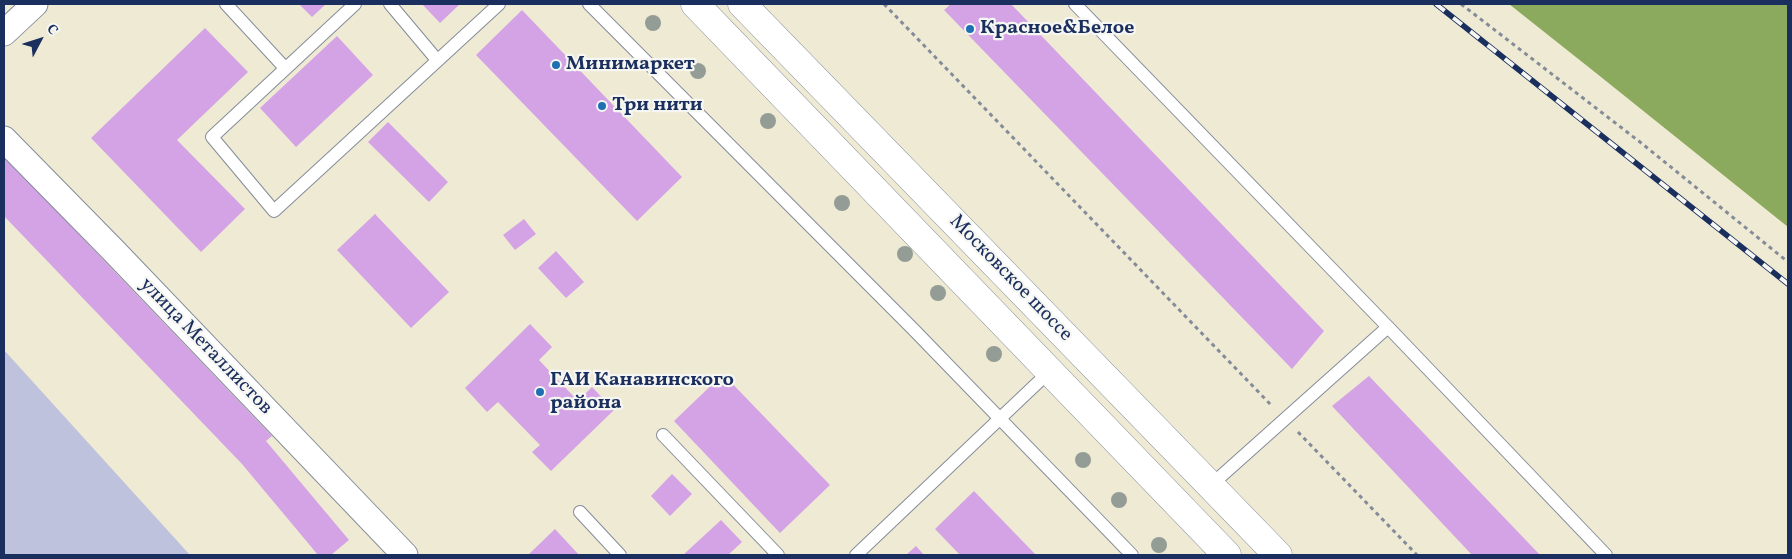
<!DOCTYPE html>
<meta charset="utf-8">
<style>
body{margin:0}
#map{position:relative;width:1792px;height:559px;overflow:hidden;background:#efead4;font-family:Vollkorn,serif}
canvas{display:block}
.frame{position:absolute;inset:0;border:5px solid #1b2f5e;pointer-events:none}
.north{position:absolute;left:15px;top:15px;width:50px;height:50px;-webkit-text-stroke:4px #f6f6f2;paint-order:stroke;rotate:50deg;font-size:14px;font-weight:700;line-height:20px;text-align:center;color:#1b2f5e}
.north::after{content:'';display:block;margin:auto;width:18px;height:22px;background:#1b2f5e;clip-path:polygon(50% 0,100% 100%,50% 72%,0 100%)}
</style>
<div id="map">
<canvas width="1792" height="559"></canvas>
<div class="frame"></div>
<div class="north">С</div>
</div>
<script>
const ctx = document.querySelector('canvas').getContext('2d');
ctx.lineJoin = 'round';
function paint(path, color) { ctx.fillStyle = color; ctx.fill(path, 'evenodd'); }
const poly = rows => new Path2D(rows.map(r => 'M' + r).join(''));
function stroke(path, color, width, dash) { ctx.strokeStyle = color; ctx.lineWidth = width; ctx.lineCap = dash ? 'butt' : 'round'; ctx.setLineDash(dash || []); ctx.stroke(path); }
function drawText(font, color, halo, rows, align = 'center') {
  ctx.font = font + ' Vollkorn,serif'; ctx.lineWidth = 4.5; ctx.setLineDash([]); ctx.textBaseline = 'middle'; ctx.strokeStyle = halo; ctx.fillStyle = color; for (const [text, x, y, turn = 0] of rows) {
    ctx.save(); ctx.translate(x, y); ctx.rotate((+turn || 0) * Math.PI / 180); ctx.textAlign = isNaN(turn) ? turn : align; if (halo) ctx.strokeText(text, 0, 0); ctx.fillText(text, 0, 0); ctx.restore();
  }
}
paint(poly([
 [4,350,190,555,4,555]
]), '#bfc2dd');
paint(poly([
 [1509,4,1788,4,1788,227,1601,77]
]), '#8caa5d');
paint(poly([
 [299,4,326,4,312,17],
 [422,4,460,4,440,23],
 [951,4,1011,4,1324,331,1292,369,944,10],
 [522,10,682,177,637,221,476,55],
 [205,28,248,72,177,140,245,209,201,252,91,138],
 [337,36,373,75,296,147,260,108],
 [388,122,448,182,429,202,368,142],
 [4,156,272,436,266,441,349,540,331,555,318,555,242,464,4,216],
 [375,214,449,292,411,328,337,250],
 [524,219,536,234,515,250,503,235],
 [556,251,584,282,566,298,538,268],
 [530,324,552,347,539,360,578,401,592,387,614,410,551,471,532,452,540,445,498,402,487,412,465,388],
 [723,374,830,485,780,533,674,421],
 [1369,376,1540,555,1472,555,1332,406],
 [672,474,692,494,670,516,651,496],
 [974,491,1036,555,960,555,935,529],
 [721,520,742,542,728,555,683,555],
 [555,529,579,555,528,555],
 [916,546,924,555,906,555]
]), '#d4a3e5');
const lane = poly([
 [226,4,285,68],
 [355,4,212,137,274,211,499,4],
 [390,4,437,60],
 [589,4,914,330,1132,555],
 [1075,4,1388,327],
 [663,435,778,555],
 [1210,486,1388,327,1606,555],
 [580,512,620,555],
 [856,555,1050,371]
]);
const street = poly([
 [4,33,35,4],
 [4,139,112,249,405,555]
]);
const primary = poly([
 [695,4,1227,555],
 [742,4,1278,555]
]);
stroke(lane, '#858c99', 14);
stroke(street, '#858c99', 27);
stroke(primary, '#858c99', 29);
stroke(poly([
 [884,4,1272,406],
 [1461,4,1640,142,1788,262],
 [1298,432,1417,555]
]), '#858c99', 3, [4, 4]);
stroke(lane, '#fff', 12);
stroke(street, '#fff', 25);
stroke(primary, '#fff', 28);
const rail = poly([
 [1436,4,1788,284]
]);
stroke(rail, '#1b2f5e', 5.5);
stroke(rail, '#f6f6f2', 4, [11]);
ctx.fillStyle = '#939c95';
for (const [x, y] of [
 [653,23],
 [698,71],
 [768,121],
 [842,203],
 [905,254],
 [938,293],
 [994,354],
 [1083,460],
 [1119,500],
 [1159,545]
]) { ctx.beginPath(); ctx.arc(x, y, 8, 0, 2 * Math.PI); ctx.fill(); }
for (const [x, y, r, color] of [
 [970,29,5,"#1f6fb2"],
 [556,65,5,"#1f6fb2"],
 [602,106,5,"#1f6fb2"],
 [540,392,5,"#1f6fb2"]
]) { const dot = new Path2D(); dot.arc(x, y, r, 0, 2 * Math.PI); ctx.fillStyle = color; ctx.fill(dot); stroke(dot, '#f6f6f2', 2); }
drawText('bold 20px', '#1b2f5e', '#f6f6f2', [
 ["Красное&Белое",980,29],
 ["Минимаркет",566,65],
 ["Три нити",612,106],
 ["ГАИ Канавинского",550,381],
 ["района",550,404]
], 'left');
drawText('20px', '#1b2f5e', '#f6f6f2', [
 ["Московское шоссе",1010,279,46],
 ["улица Металлистов",205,347,46]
]);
</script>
